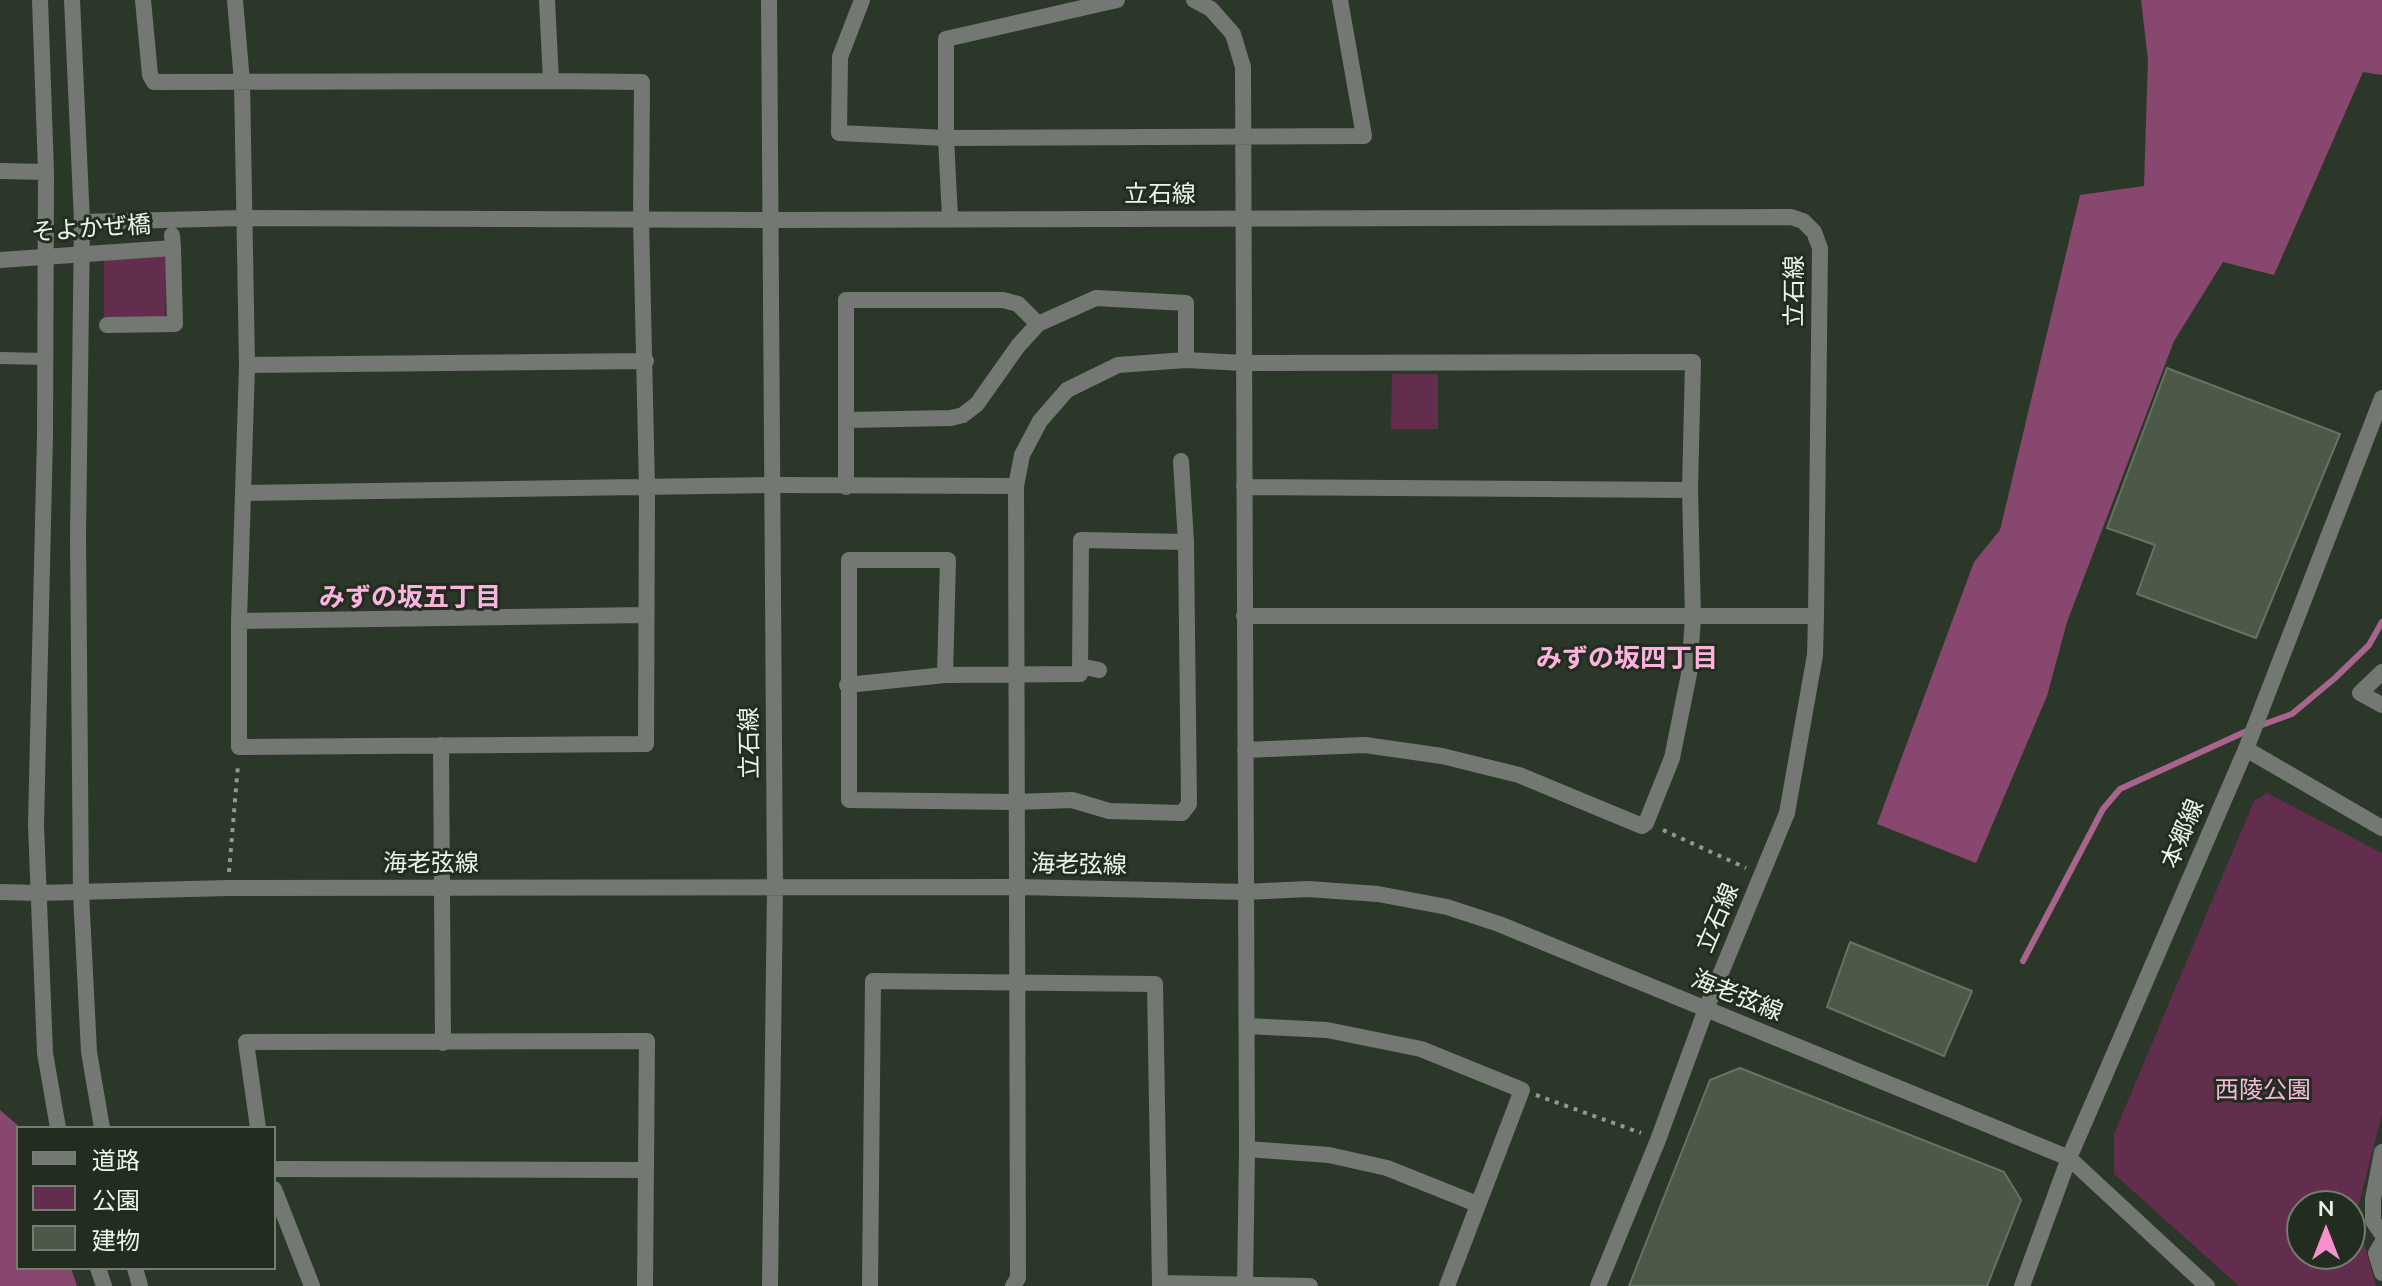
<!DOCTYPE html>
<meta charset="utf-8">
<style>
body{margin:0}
#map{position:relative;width:2382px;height:1286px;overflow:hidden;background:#2b3829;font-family:Mulish,"Noto Sans JP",sans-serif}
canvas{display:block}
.legend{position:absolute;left:16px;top:1126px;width:260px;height:144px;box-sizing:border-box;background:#222d1f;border:2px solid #737d71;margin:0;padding:10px 14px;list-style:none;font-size:24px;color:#ecf4eb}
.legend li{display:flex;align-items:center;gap:16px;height:40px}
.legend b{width:40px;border:2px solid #737d71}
.north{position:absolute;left:2286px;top:1190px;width:80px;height:80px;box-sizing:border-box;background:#222d1f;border:2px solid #737d71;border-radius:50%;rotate:0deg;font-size:22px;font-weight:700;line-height:32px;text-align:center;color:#ecf4eb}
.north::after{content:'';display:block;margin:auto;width:28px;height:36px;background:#f790cd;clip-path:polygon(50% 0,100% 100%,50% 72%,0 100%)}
</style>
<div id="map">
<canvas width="2382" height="1286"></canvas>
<ul class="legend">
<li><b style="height:10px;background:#737972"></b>道路</li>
<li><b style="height:22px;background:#632d4e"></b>公園</li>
<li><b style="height:22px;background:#4c5949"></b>建物</li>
</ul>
<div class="north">N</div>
</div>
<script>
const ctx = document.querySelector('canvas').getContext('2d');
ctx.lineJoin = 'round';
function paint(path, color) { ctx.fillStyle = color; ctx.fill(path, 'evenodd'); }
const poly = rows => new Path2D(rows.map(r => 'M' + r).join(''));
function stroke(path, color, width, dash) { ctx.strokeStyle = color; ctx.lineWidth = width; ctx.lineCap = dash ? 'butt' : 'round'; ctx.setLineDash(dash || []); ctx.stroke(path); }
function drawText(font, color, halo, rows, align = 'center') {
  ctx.font = font + ' Mulish,"Noto Sans JP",sans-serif'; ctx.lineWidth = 6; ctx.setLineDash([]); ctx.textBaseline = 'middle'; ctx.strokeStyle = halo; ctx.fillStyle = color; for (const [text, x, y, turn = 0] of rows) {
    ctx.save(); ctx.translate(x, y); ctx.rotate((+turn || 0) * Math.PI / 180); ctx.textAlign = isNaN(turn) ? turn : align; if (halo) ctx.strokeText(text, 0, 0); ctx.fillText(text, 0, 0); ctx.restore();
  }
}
paint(poly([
 [167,249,165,319,104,320,104,257],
 [1392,374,1438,374,1438,429,1391,429],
 [2267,793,2382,853,2382,1114,2356,1215,2376,1286,2239,1286,2114,1174,2114,1134,2254,801],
 [2350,1206,2350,1254,2302,1254,2302,1206]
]), '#632d4e');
paint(poly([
 [2141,0,2382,0,2382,75,2363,72,2274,275,2223,262,2174,341,2067,622,2047,696,1976,863,1877,824,1974,562,2000,530,2080,195,2144,186,2148,60],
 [0,1110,21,1128,18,1128,18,1268,71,1268,77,1286,0,1286]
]), '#88476e');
stroke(poly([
 [2259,726,2292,714,2335,678,2369,645,2382,622],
 [2023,961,2103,809,2120,789,2249,730]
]), '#a8648c', 6);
const building = poly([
 [2167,368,2340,434,2256,638,2137,594,2155,545,2107,528,2167,368],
 [1850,942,1972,991,1944,1056,1827,1007,1850,942],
 [1740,1068,2004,1172,2021,1200,1987,1286,1629,1286,1710,1080,1740,1068]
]);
paint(building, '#4c5949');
stroke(building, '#657362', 2);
stroke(poly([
 [1663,830,1746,868],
 [229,872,238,765],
 [1536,1095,1641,1133]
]), '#909b8f', 4, [4, 6]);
stroke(poly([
 [0,358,45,359]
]), '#737972', 12);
stroke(poly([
 [107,325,175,324,173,248]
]), '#737972', 16);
stroke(poly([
 [40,0,46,172,45,436,36,825,45,1053,58,1128],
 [72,0,82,222,78,537,81,893,89,1052,102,1128],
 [143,0,150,75,154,82,551,81],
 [235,0,242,82,247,365,239,621,239,747,646,744,647,489,641,219,642,82,551,81,547,0],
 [862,0,840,57,839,133,946,138,1364,136,1340,0],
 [1194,0,1211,9,1233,34,1243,67,1247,1149,1245,1286],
 [0,171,46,172],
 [950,218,946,138,946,39,1117,0],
 [247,365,646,361],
 [847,420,951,418,963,415,977,404,1018,346,1038,324,1096,298,1186,303,1186,360],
 [846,487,846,300,1003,300,1018,304,1038,324],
 [1244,487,1690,490],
 [243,493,771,485,1016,486],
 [1244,616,1816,616],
 [239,621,646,615],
 [1080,666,1099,670],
 [2382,672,2360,693,2382,705],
 [945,675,948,560,849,560,849,800,1016,802,1072,800,1109,811,1182,813,1189,804,1186,542,1181,461],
 [847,685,945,675,1080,674,1081,540,1186,542],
 [441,745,443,1043],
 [2246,749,2382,828],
 [0,892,38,893],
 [1247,1026,1327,1030,1421,1049,1522,1090,1447,1286],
 [258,1128,246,1042,647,1041,645,1286],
 [1247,1149,1329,1155,1387,1168,1477,1204],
 [2382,1152,2373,1199,2373,1221,2382,1234],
 [274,1169,645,1170],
 [274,1189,312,1286],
 [2382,1243,2376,1253,2382,1273],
 [98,1268,104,1286],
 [135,1268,140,1286],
 [1161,1283,1310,1286],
 [870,1286,873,981,1155,984,1160,1286],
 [1013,1286,1018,1278,1016,486,1022,455,1040,421,1067,390,1118,365,1186,360,1244,363,1693,362,1690,490,1693,618,1689,674,1672,758,1646,823,1642,826,1519,775,1442,756,1365,745,1245,750]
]), '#737972', 16);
stroke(poly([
 [769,0,775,888,770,1286],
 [82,222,243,218,770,220,1791,217,1803,221,1814,232,1820,248,1816,616,1815,655,1787,813,1706,1009,1658,1140,1598,1286],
 [38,893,228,888,1018,887,1245,892,1308,889,1378,894,1447,907,1499,924,2069,1158,2207,1286],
 [2022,1286,2069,1158,2246,749,2382,398]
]), '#737972', 16);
stroke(poly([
 [0,260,173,248,172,235]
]), '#737972', 16);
drawText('24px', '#ecf4eb', '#222d1f', [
 ["立石線",1160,195],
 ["そよかぜ橋",91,229,-4],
 ["立石線",1795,291,-90],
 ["立石線",750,743,-91],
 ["本郷線",2183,834,-67],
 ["海老弦線",431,864],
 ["海老弦線",1079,865,1],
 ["立石線",1718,918,-67],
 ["海老弦線",1737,996,22]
]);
drawText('24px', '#f4b9d9', '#222d1f', [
 ["西陵公園",2263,1091]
]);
drawText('bold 26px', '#fdb3dd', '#222d1f', [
 ["みずの坂五丁目",410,598],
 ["みずの坂四丁目",1627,659]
]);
</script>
